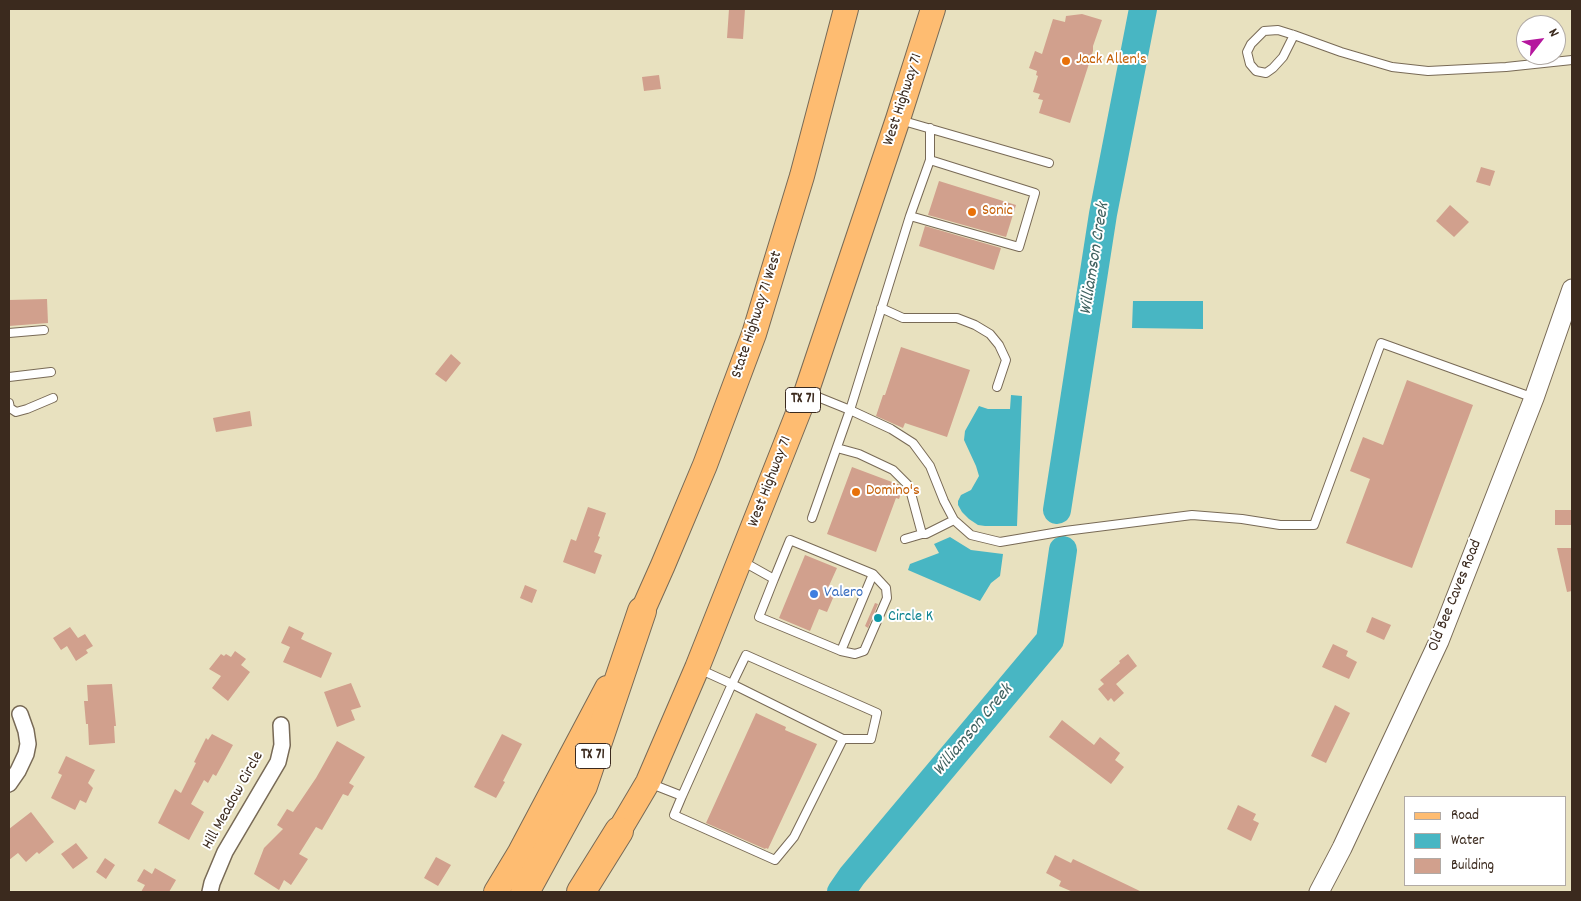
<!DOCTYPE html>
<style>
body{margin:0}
#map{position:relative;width:1581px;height:901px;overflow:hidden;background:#e8e1bf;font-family:Dekko,sans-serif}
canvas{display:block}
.frame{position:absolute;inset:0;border:10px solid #3b2a1e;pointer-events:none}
.legend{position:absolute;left:1404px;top:796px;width:162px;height:90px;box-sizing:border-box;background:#fff;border:1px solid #b1aaa5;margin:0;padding:6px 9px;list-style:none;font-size:15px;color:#3b2a1e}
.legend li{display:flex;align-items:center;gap:10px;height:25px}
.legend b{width:25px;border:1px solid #b1aaa5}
.north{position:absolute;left:1516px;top:15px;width:50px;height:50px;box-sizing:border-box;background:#fff;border:1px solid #b1aaa5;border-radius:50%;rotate:60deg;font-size:14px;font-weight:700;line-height:20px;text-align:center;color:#3b2a1e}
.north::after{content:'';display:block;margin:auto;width:18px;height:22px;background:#b5179e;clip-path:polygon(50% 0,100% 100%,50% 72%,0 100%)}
</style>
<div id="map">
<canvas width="1581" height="901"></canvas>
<div class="frame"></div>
<ul class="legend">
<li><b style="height:6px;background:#febc71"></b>Road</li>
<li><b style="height:14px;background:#48b6c3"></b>Water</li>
<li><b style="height:14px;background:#d1a08d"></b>Building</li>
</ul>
<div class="north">N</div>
</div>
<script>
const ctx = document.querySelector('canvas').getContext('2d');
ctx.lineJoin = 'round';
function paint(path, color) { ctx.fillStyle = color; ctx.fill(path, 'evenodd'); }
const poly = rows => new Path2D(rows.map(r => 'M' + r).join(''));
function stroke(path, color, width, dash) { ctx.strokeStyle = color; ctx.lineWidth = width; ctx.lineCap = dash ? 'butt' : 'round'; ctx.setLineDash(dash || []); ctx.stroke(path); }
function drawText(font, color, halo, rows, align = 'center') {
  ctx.font = font + ' Dekko,sans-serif'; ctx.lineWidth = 4; ctx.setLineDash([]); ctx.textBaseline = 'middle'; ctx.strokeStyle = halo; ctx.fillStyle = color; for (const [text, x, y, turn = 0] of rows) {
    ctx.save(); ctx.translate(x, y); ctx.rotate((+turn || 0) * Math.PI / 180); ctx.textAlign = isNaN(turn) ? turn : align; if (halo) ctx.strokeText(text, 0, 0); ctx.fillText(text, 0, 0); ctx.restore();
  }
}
paint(poly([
 [1133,301,1203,301,1203,329,1132,328],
 [1011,395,1022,396,1017,526,985,526,978,525,969,519,962,512,958,505,958,501,961,495,971,490,979,476,976,466,964,440,965,431,979,406,988,409,1010,409],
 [950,537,971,550,1003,554,1000,576,991,583,980,601,908,570,910,564,939,553,934,544]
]), '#48b6c3');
stroke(poly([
 [1057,510,1103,214,1143,9],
 [841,892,852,876,1050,640,1063,550]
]), '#48b6c3', 28);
paint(poly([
 [729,9,745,9,743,39,727,38],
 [1082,14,1102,20,1093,46,1093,51,1070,123,1039,113,1043,100,1038,99,1040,94,1033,92,1038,76,1036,75,1037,71,1029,68,1035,51,1042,54,1053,19,1065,22,1066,16],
 [659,75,661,89,644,91,642,77],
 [1481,167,1495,171,1490,186,1476,182],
 [939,181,1016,205,1006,237,928,215],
 [1450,205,1469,222,1454,237,1436,221],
 [925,226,1001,248,994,270,919,246],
 [47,299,48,323,9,326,9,300],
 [901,347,970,370,947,437,905,423,903,428,876,416,883,395,885,395],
 [451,354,461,363,446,382,435,374],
 [1407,380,1473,405,1412,568,1346,543,1370,479,1350,471,1363,437,1383,445],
 [250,411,252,426,216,432,213,418],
 [852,467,900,485,903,488,899,499,896,498,876,552,827,534],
 [588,507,606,513,598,536,600,537,594,552,602,555,595,574,563,562,571,539,576,541],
 [1555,510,1572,510,1572,525,1555,525],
 [1557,548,1572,548,1572,591,1567,592],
 [805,555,837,568,828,588,836,591,827,612,819,609,810,631,779,618],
 [525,585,537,590,532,603,520,598],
 [875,603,878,604,868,628,865,626],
 [1372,617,1391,625,1384,640,1366,632],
 [289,626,304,633,301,639,332,653,321,678,283,662,290,647,281,643],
 [70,627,78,638,85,634,93,646,86,650,88,653,76,661,67,646,61,650,53,638],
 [1333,644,1348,651,1346,656,1357,662,1349,679,1322,667],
 [235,651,246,659,241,665,250,672,228,701,212,688,221,676,209,669,221,654,224,656,226,654,231,657],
 [1128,654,1137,666,1116,684,1124,693,1114,702,1111,698,1108,701,1098,689,1104,684,1100,680,1120,663,1119,661],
 [351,683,361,707,351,710,355,720,337,727,324,692],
 [112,684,116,726,114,726,115,743,89,745,88,724,86,724,84,701,88,701,87,685],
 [1335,705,1350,713,1326,763,1311,756],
 [756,713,786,727,785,730,817,744,768,849,766,848,765,849,706,823],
 [1062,720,1094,745,1100,737,1120,753,1115,760,1124,767,1111,784,1049,737],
 [212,734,233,745,216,776,213,774,208,783,204,780,191,804,204,812,189,840,158,823,175,789,181,793,196,763,194,762,206,738,208,740],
 [502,734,522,744,503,781,505,782,496,798,474,787],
 [337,741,365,757,349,783,354,786,348,796,343,794,322,830,316,827,299,854,308,859,291,885,284,880,279,890,254,874,264,848,283,829,277,825,287,809,293,812,316,778],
 [66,756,95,770,88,783,93,788,86,803,80,800,75,810,51,798,62,775,58,773],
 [1238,805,1256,814,1253,820,1259,823,1251,841,1227,829],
 [31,812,54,842,39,854,37,852,26,862,18,853,9,860,9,829],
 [76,843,88,858,73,869,61,854],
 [1055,855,1071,863,1073,859,1142,892,1073,892,1059,886,1061,881,1046,873],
 [436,857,451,865,438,886,424,878],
 [105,858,115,865,106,879,96,872],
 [155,868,176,880,169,892,141,892,145,885,137,881,144,869,152,874]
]), '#d1a08d');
const service = poly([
 [1294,35,1283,57,1273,68,1266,73,1256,71,1250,64,1247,52,1251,44,1264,31,1278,30,1294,35,1341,52,1392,67,1428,71,1506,67,1572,60],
 [900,120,1049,163],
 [910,216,1019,247,1035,193,930,160],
 [881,308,903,318,957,318,975,325,990,334,999,345,1006,360,997,387],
 [9,333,44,330],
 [9,377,51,372],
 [808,393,850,410,891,429,913,443,930,466,944,501,954,520,971,535,1000,542,1065,531,1192,515,1242,519,1280,525,1314,525,1381,343,1534,398],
 [9,403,10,408,16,412,27,409,53,398],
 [837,448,859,454,893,470,909,486,922,534,926,534,954,520],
 [812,518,850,410,910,216,930,160,930,128],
 [905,539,922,534],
 [742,561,774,579,790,540,873,574,841,651,759,617,774,579],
 [841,651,855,654,864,651,887,598,886,588,873,574],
 [649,783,682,796,732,684,746,655,877,713,871,739,843,739,732,684,699,669],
 [682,796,674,815,775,860,794,837,843,739]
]);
const minor = poly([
 [9,784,18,771,26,754,28,744,26,731,20,714],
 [210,892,212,883,225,852,278,762,282,745,281,725]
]);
const tertiary = poly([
 [1319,892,1342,848,1439,641,1534,398,1572,289]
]);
const primary = poly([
 [635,628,663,565,705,465,754,334,802,176,846,9],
 [610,848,619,831,648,782,697,668,806,393,898,119,933,9],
 [496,892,519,854,607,688]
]);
const motorway = poly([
 [525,892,583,786,642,611],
 [581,892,619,831]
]);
stroke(service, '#786a56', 10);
stroke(minor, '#786a56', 18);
stroke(tertiary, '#786a56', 21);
stroke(primary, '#786a56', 26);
stroke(motorway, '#786a56', 30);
stroke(service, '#fff', 8);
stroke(minor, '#fff', 15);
stroke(tertiary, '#fff', 19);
stroke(primary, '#febc71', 24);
stroke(motorway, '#febc71', 28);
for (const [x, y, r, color] of [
 [1066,61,5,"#e8710a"],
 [972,212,5,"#e8710a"],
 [856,492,5,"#e8710a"],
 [814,594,5,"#3f7fe0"],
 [878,618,5,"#0f9aa8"]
]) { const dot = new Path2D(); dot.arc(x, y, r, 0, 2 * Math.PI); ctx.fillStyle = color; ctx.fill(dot); stroke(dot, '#fff', 2); }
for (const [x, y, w] of [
 [803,400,35],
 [593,756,35]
]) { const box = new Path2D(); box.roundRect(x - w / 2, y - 12.5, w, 25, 4); ctx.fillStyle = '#fff'; ctx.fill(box); stroke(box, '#3b2a1e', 1); }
drawText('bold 15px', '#3b2a1e', null, [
 ["TX 71",803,400],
 ["TX 71",593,756]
]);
drawText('16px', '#c56008', '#fff', [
 ["Jack Allen's",1076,61],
 ["Sonic",982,212],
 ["Domino's",866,492]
], 'left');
drawText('16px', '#3b2a1e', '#fff', [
 ["West Highway 71",904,100,-72],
 ["State Highway 71 West",758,315,-72],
 ["West Highway 71",771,482,-69],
 ["Old Bee Caves Road",1456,596,-68],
 ["Hill Meadow Circle",234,801,-61]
]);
drawText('16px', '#366cbe', '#fff', [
 ["Valero",824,594]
], 'left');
drawText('16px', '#0d838f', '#fff', [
 ["Circle K",888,618]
], 'left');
drawText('italic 18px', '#406260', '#fff', [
 ["Williamson Creek",1096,259,-81],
 ["Williamson Creek",974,731,-50]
]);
</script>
